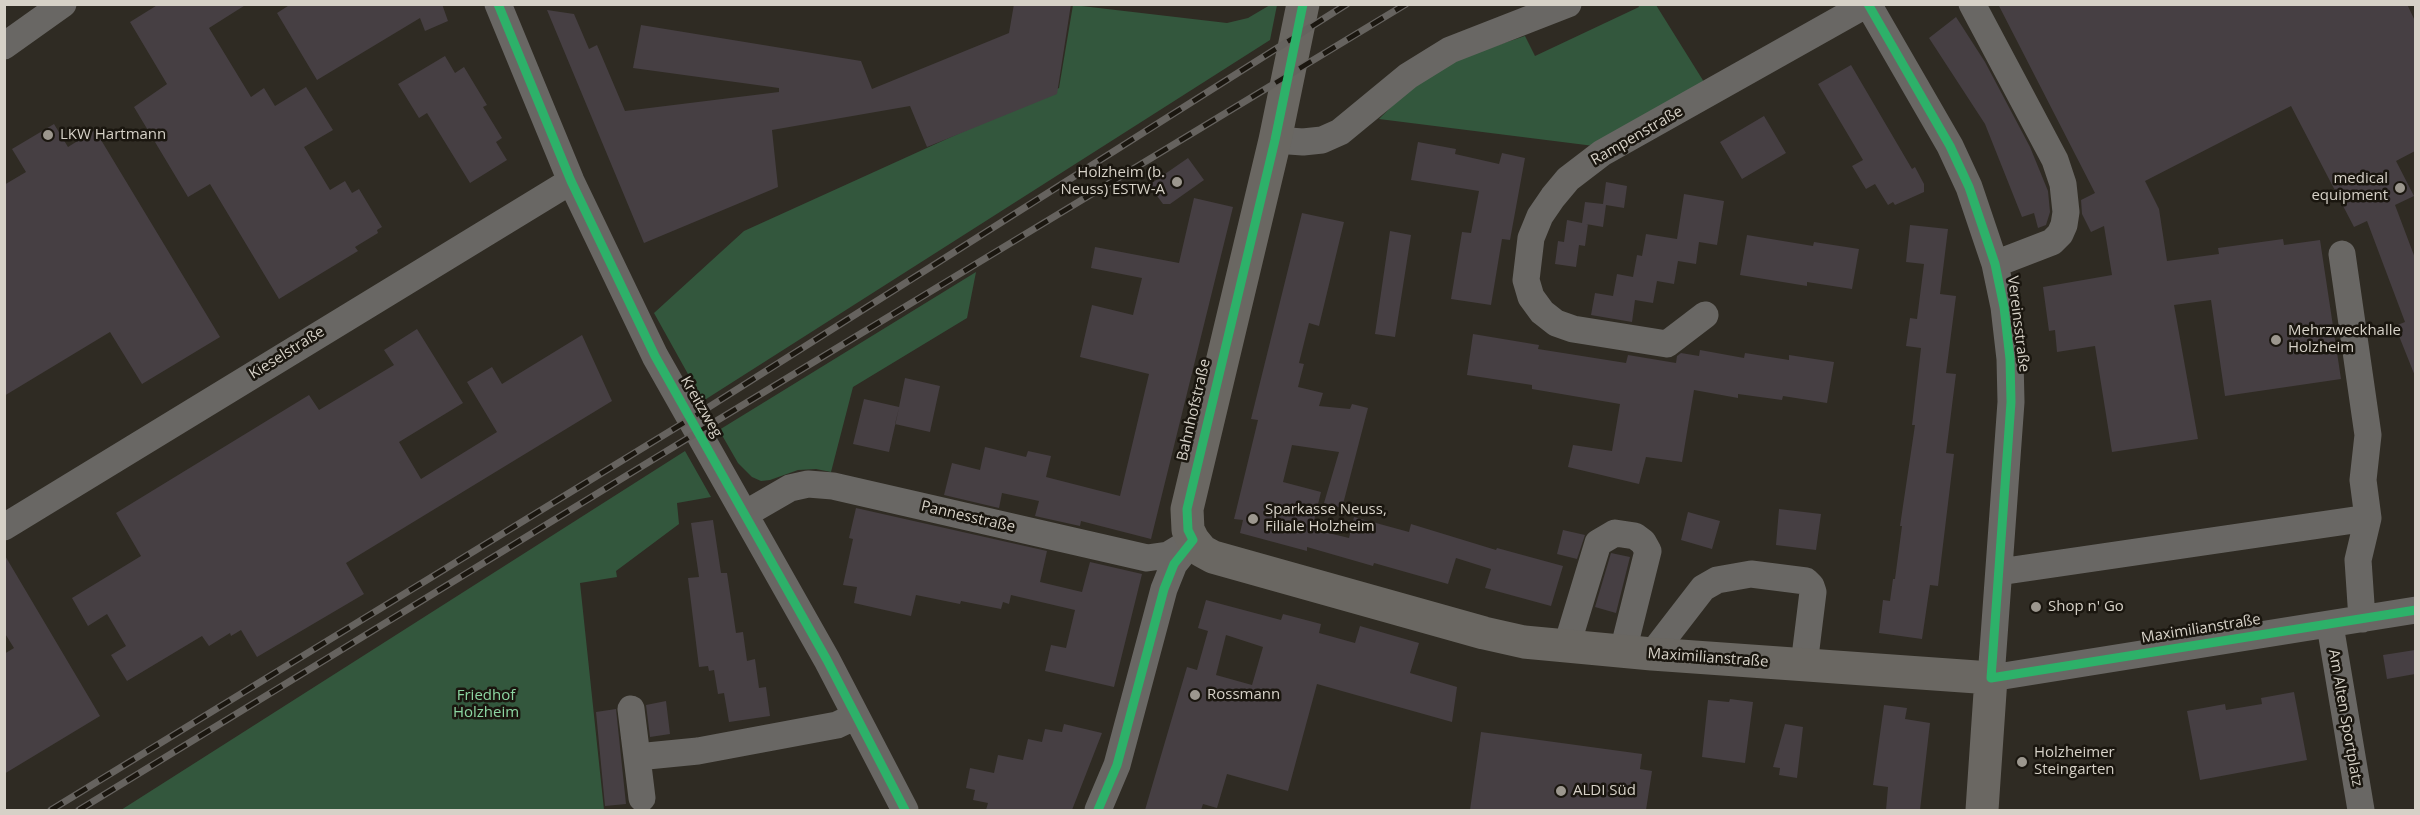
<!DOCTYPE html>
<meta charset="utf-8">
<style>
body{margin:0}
#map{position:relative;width:2420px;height:815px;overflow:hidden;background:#2f2b23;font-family:"Open Sans",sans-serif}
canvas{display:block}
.frame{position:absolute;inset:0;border:6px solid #d6d1c7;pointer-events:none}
</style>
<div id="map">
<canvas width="2420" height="815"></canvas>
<div class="frame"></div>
</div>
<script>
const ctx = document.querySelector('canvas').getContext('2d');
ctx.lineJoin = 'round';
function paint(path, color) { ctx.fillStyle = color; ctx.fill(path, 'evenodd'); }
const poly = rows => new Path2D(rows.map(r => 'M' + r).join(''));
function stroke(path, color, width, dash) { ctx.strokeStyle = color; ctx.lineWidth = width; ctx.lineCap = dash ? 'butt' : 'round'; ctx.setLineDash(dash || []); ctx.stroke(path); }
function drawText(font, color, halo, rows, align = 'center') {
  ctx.font = font + ' "Open Sans",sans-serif'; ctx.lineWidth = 5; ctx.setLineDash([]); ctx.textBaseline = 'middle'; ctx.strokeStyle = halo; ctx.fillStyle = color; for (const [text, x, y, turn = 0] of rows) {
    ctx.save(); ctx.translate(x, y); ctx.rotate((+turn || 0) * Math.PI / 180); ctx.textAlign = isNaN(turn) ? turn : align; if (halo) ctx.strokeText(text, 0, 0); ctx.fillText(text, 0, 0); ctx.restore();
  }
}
paint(poly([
 [1073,5,1227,23,1248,18,1270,5,1277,5,1270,40,703,401,654,313,744,231,1059,88],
 [1638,5,1656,5,1704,82,1594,146,1379,119,1415,83,1456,59,1525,36,1535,56,1639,7],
 [976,272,967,318,853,387,831,472,816,469,798,470,770,480,761,481,752,477,738,463,719,430],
 [685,451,711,497,677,503,679,524,616,571,617,577,580,583,604,810,121,810]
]), '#33573d');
paint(poly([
 [159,4,247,4,209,28,251,97,264,88,275,106,306,87,333,130,304,147,330,190,345,181,352,193,359,189,382,227,377,230,378,233,355,247,358,251,279,299,210,184,188,197,134,107,167,84,130,22],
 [291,4,442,4,448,21,425,31,420,18,317,80,277,13],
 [1014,4,1071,4,1057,94,927,147,910,106,772,130,778,187,644,243,547,10,574,14,589,49,597,45,625,111,779,92,779,88,633,68,641,25,861,61,872,89,1009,33],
 [1998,4,2407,4,2415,21,2415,151,2396,161,2414,196,2395,205,2415,258,2415,376,2395,326,2405,322,2367,221,2354,227,2291,106,2145,181,2159,209,2167,261,2219,254,2218,248,2283,239,2284,245,2320,240,2341,379,2225,396,2211,300,2174,305,2198,439,2112,452,2095,346,2057,352,2055,330,2049,331,2043,287,2112,275,2104,226,2091,232,2082,214,2081,200,2095,193],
 [1956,17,1985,62,2030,147,2048,191,2050,212,2046,225,2038,228,2034,213,2022,217,1985,124,1929,38],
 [445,56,455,73,464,67,487,105,483,107,502,138,496,142,507,160,470,183,427,113,419,118,398,84],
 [1851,65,1912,169,1915,167,1924,184,1924,192,1895,205,1893,202,1888,205,1875,184,1866,189,1852,166,1863,160,1818,84],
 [1764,116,1786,153,1742,179,1720,142],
 [54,124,68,147,95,130,220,337,142,384,110,332,4,396,4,185,26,172,12,149],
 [1418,142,1456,149,1455,154,1499,164,1502,153,1525,158,1510,240,1502,239,1491,305,1451,299,1462,232,1471,233,1479,191,1411,180],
 [1188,158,1204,180,1170,204,1163,204,1149,185],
 [1606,182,1627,186,1624,208,1606,205,1603,227,1586,224,1588,224,1585,246,1579,245,1576,267,1555,264,1558,241,1564,242,1567,220,1582,223,1585,202,1603,204],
 [1684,194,1724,201,1717,245,1699,242,1696,264,1678,261,1674,284,1657,281,1653,303,1635,300,1632,322,1591,315,1595,293,1613,296,1617,274,1633,277,1637,255,1642,256,1646,234,1677,239],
 [1194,198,1233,207,1151,539,1081,521,1080,526,1035,516,1039,501,1002,493,999,508,944,495,952,463,980,470,985,447,1026,457,1028,451,1051,456,1046,477,1120,496,1149,374,1080,357,1092,305,1133,315,1142,278,1091,268,1095,247,1179,263],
 [1302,213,1344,222,1319,326,1309,323,1299,363,1304,364,1298,387,1323,393,1319,406,1350,409,1352,404,1368,408,1342,508,1324,503,1339,452,1292,445,1283,482,1321,492,1312,529,1349,538,1354,517,1409,532,1411,524,1496,550,1497,548,1563,566,1551,606,1485,588,1491,569,1456,558,1448,584,1374,563,1373,566,1307,547,1307,551,1240,533,1243,520,1234,519,1236,511,1258,420,1251,419],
 [1910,225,1948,229,1940,294,1956,296,1946,373,1956,374,1946,453,1954,454,1938,586,1930,585,1922,639,1879,633,1883,600,1890,601,1893,579,1895,579,1902,526,1900,526,1915,425,1912,425,1921,348,1906,346,1910,318,1917,319,1924,264,1906,262],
 [1390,231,1411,235,1395,337,1375,334],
 [1747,235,1813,246,1814,242,1859,249,1852,289,1807,282,1807,286,1740,275],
 [417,329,463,403,399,442,421,479,497,432,467,382,492,367,502,384,582,335,612,401,346,563,364,594,257,657,241,630,231,636,230,633,209,646,202,636,127,681,111,655,126,646,107,614,88,626,72,598,141,556,116,513,309,395,319,410,394,365,384,350],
 [1473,334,1539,345,1538,349,1626,363,1628,355,1676,363,1677,356,1681,353,1699,356,1700,350,1744,358,1745,353,1789,360,1789,355,1834,362,1827,403,1783,396,1782,400,1738,394,1738,398,1694,390,1682,462,1646,457,1639,484,1568,467,1573,445,1612,451,1620,404,1532,389,1532,385,1467,375],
 [905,378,940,386,930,432,895,424,899,408,889,452,853,444,864,399,899,407],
 [856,508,1047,551,1040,582,1082,592,1090,562,1142,574,1114,687,1045,671,1051,645,1066,648,1075,610,1011,595,1009,604,1003,602,1001,609,961,601,960,604,916,595,911,616,854,603,857,587,843,585,853,539,849,538],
 [1779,509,1821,514,1816,550,1776,545],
 [1688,512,1720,521,1712,549,1681,540],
 [713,520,721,573,727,573,736,633,743,632,747,661,755,659,759,688,766,687,770,716,729,722,724,693,718,694,714,670,709,671,708,666,699,667,688,578,699,577,691,523],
 [1563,530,1585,535,1577,559,1557,554],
 [1611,553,1630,557,1616,613,1595,607],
 [4,554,100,716,4,774,4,654,14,648,4,632],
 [1206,600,1281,620,1283,614,1321,624,1319,633,1355,643,1360,626,1419,643,1410,673,1457,687,1452,722,1317,684,1288,791,1227,774,1217,808,1203,804,1201,810,1145,810,1187,667,1197,670,1208,631,1198,628],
 [1226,635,1263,647,1252,685,1216,675],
 [2415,650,2415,674,2387,679,2383,655],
 [2294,692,2307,760,2200,780,2187,711,2225,704,2226,710,2262,704,2261,698],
 [1730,699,1753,702,1745,763,1702,757,1708,700,1729,702],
 [666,701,670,734,650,737,646,705],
 [1884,705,1907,708,1905,719,1930,723,1920,810,1886,810,1888,787,1873,785],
 [616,709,626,804,605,806,596,712],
 [1064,724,1102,733,1072,810,986,810,988,803,973,800,975,790,966,788,970,768,994,773,998,755,1023,760,1028,739,1042,742,1045,729,1062,732],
 [1785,724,1803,727,1797,778,1779,775,1780,768,1773,767],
 [1481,732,1642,754,1640,769,1652,771,1646,810,1470,810]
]), '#463f43');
stroke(poly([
 [498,4,571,181,655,356,827,660,905,810],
 [1868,4,1950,146,1969,187,1995,264,2004,307,2010,359,2011,402,1991,678,2416,610],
 [1972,4,2055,160,2063,184,2066,212,2064,225,2060,234,2052,242,1995,264],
 [4,46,63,4],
 [1275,140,1303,142,1322,140,1340,132,1408,76,1450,50,1568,4],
 [2342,254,2368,435,2363,480,2368,518,2358,560,2362,619],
 [1705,315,1667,344,1573,329,1556,323,1542,312,1531,297,1526,280,1531,238,1540,216,1553,197,1568,179,1602,153,1867,4],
 [745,514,790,488,808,484,833,486,1147,558,1168,555,1193,540],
 [4,527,571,181],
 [1999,572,2368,518],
 [2330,625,2361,810],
 [1567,645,1598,543,1615,533,1635,536,1643,542,1648,551,1623,651],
 [1652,654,1703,588,1717,580,1751,574,1806,581,1811,586,1813,592,1804,665],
 [631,709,642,798],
 [637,757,698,751,837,725,856,716],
 [1098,810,1117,765,1164,589,1174,564,1190,544]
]), '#696764', 27);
stroke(poly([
 [1303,4,1275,140,1187,509,1188,530,1193,540,1202,551,1213,557,1484,633,1524,642,1652,654,1991,678,1982,810]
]), '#6a6762', 33);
const rail = poly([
 [51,810,690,419,1347,4],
 [79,810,698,432,1406,4]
]);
stroke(rail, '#66635f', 7);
stroke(rail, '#1a160f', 4.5, [14]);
stroke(poly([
 [498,4,571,181,655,356,827,660,905,810],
 [1868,4,1950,146,1969,187,1995,264,2004,307,2010,359,2011,402,1991,678,2416,610],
 [1098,810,1117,765,1164,589,1174,564,1193,540,1188,530,1187,509,1275,140,1303,4]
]), '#2db169', 9);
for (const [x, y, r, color] of [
 [48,135,6,"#9c978e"],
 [1177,182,6,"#9c978e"],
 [2400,188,6,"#9c978e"],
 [2276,340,6,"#9c978e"],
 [1253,519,6,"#9c978e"],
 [2036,607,6,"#9c978e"],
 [1195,695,6,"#9c978e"],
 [2022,762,6,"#9c978e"],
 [1561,791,6,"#9c978e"]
]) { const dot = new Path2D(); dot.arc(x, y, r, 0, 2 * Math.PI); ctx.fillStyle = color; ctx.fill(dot); stroke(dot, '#1a160f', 2); }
drawText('15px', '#d6d1c7', '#1a160f', [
 ["LKW Hartmann",60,135],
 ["Holzheim (b.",1165,173,"right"],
 ["Neuss) ESTW-A",1165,190,"right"],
 ["medical",2388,179,"right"],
 ["equipment",2388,196,"right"],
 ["Mehrzweckhalle",2288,331],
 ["Holzheim",2288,348],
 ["Sparkasse Neuss,",1265,510],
 ["Filiale Holzheim",1265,527],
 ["Shop n' Go",2048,607],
 ["Rossmann",1207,695],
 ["Holzheimer",2034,753],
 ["Steingarten",2034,770],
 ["ALDI Süd",1573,791]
], 'left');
drawText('15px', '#d6d1c7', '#1a160f', [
 ["Rampenstraße",1637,136,-30],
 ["Vereinsstraße",2018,324,83],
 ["Kieselstraße",287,353,-32],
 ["Kreitzweg",701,407,60],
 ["Bahnhofstraße",1194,410,-77],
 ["Pannesstraße",968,517,13],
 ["Maximilianstraße",2201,629,-9],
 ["Maximilianstraße",1708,658,4],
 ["Am Alten Sportplatz",2345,718,80]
]);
drawText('15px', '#8cd6a2', '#1a160f', [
 ["Friedhof",486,696],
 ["Holzheim",486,713]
]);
</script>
